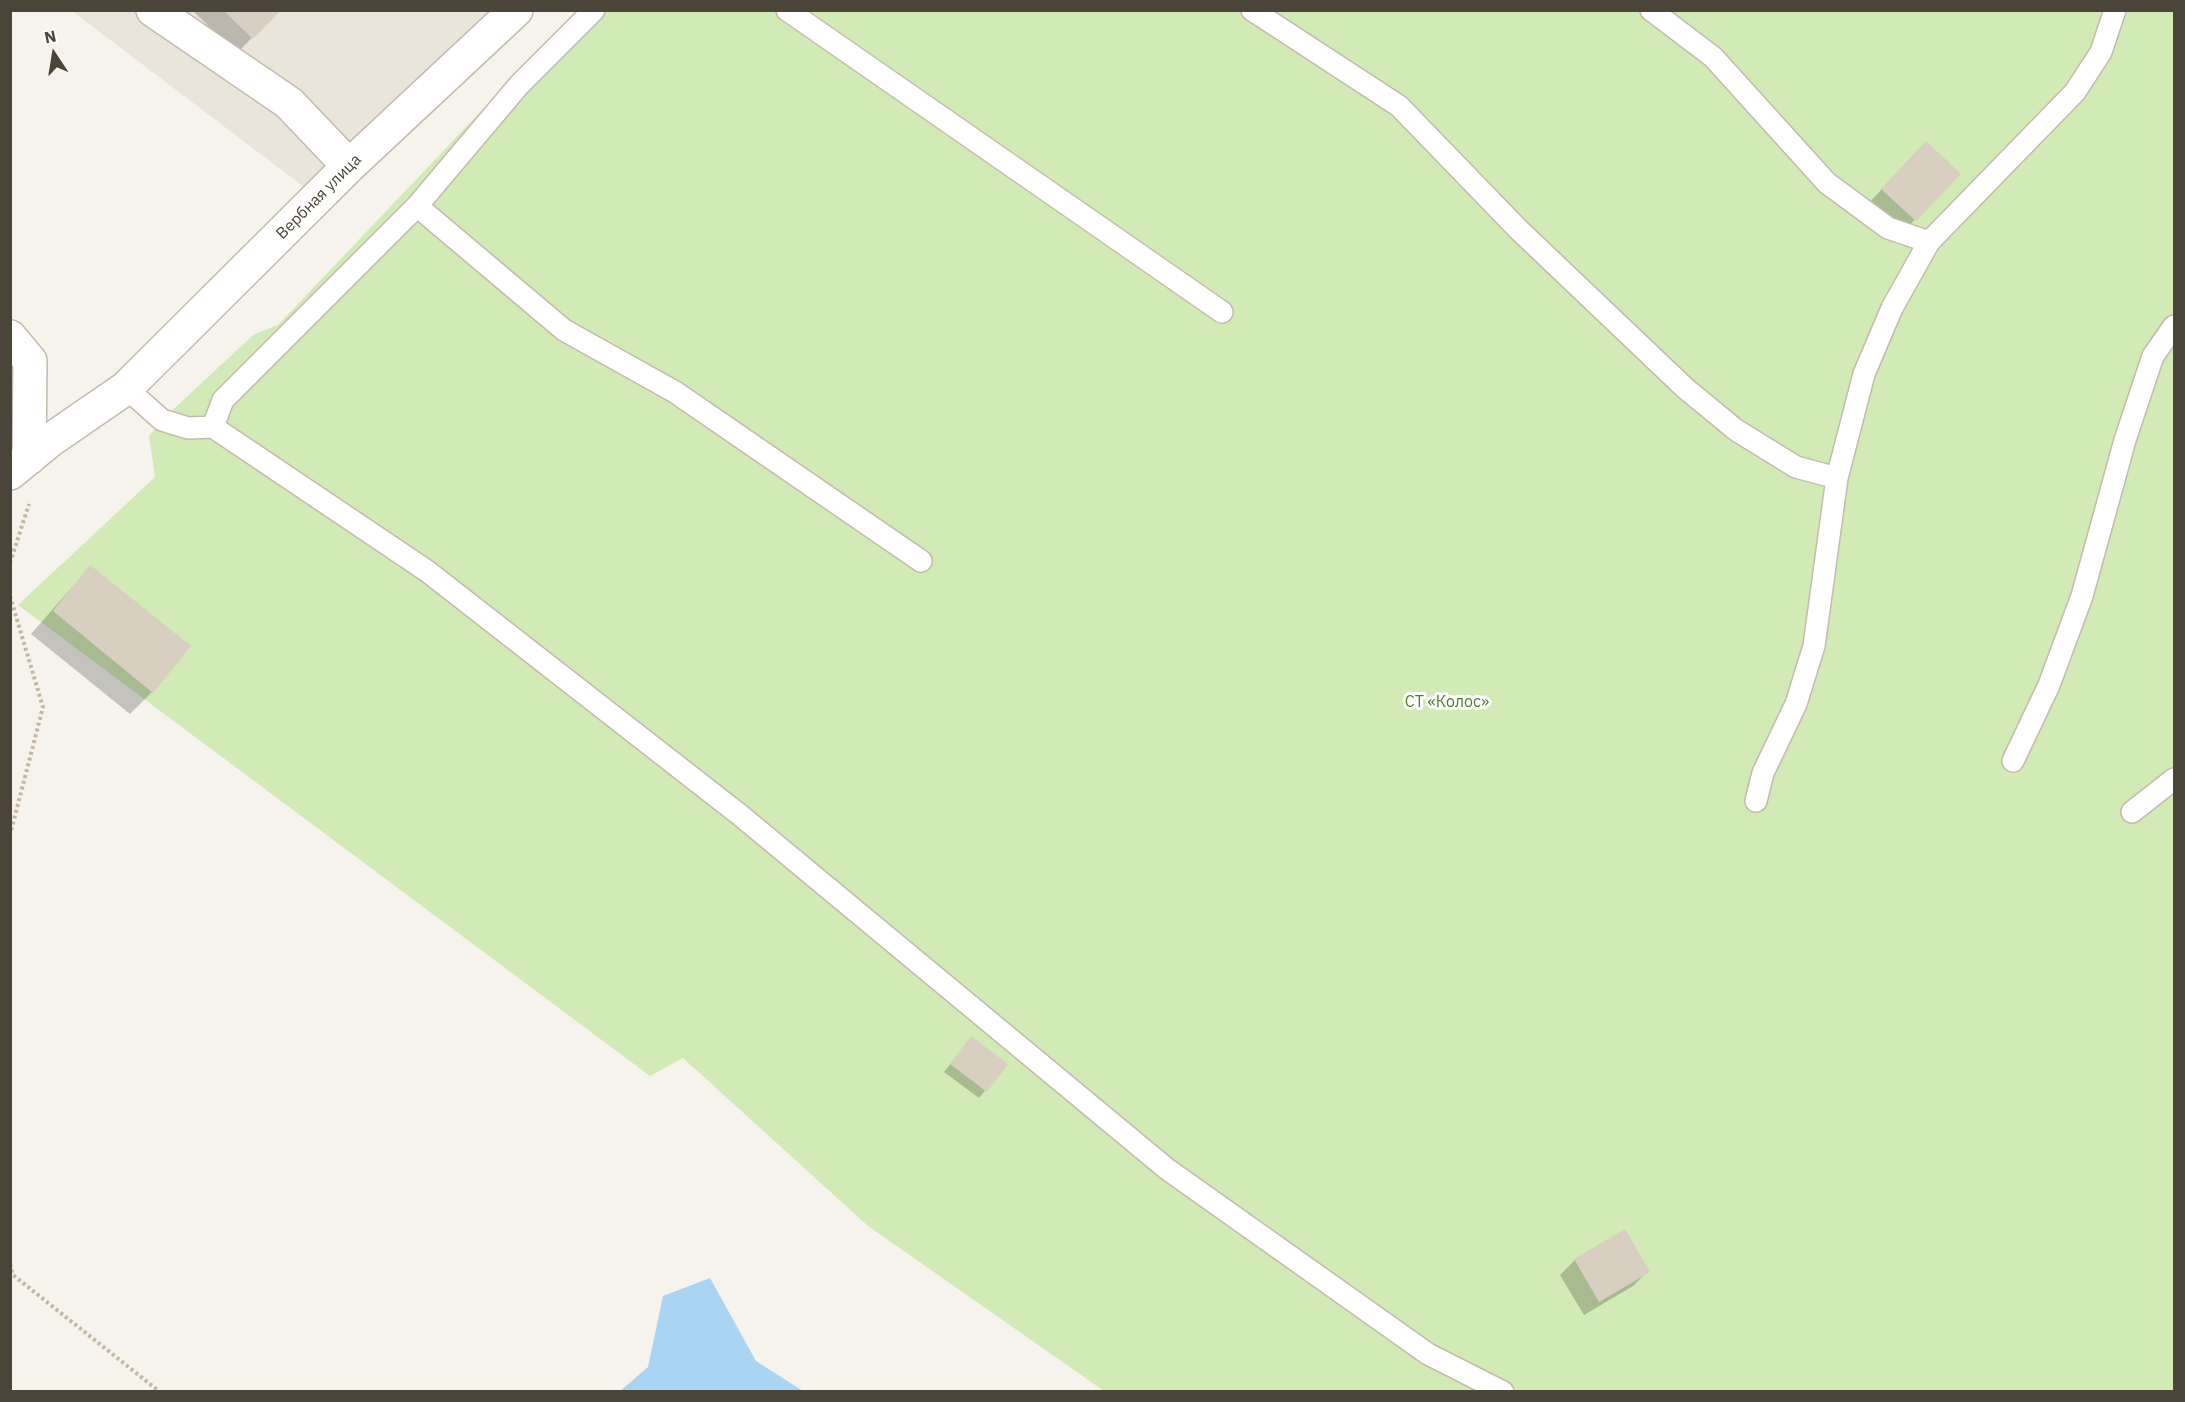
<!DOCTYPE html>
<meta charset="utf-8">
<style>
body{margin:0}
#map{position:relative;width:2185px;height:1402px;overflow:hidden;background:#f6f3ec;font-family:"IBM Plex Sans",sans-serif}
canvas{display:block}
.frame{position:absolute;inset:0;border:12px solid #4b4439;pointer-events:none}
.north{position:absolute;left:24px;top:24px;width:60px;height:60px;-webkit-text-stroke:4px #fff;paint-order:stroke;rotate:348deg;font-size:16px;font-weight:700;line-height:24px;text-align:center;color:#4b4439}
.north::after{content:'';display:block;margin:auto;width:21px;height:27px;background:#4b4439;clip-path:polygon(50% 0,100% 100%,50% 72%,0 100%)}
</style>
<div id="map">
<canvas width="2185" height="1402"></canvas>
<div class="frame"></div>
<div class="north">N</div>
</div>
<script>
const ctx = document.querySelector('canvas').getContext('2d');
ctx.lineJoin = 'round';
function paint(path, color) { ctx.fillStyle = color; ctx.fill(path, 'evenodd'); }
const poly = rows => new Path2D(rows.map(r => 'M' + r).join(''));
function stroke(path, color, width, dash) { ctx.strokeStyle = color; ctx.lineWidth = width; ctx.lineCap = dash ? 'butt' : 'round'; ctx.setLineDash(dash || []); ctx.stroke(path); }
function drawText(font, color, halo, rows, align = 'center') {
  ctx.font = font + ' "IBM Plex Sans",sans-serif'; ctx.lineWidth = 6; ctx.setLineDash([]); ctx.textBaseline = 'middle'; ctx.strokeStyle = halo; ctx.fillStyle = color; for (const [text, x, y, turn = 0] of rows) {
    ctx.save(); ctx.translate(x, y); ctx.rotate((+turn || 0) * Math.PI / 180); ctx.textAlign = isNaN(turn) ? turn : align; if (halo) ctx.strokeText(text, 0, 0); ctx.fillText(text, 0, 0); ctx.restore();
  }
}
paint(poly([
 [72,11,515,11,304,187]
]), '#eae5da');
paint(poly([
 [576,11,2174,11,2174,1391,1104,1391,868,1226,683,1058,650,1076,18,605,155,477,149,436,162,420,253,335,278,325]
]), '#d2eab5');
paint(poly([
 [710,1278,756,1361,803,1391,620,1391,648,1367,663,1296]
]), '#a9d4f2');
paint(poly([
 [196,10,279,10,237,53,194,12],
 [1911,158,1959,174,1900,235,1868,204],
 [90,567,152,692,130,714,31,634],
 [971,1038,1006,1065,979,1098,944,1072],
 [1624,1231,1648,1271,1633,1286,1584,1315,1560,1275,1575,1260]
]), '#0003');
paint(poly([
 [223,10,281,10,253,39],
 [1926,141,1961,174,1916,221,1881,189],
 [90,565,191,646,153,693,53,611],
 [971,1036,1008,1064,987,1092,950,1064],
 [1625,1229,1650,1272,1599,1302,1574,1259]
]), '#d8cfc1');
const lane = poly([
 [787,10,1222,312],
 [1252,10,1399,106,1518,229,1685,388,1736,430,1796,467,1837,478],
 [1651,10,1713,57,1827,183,1888,228,1929,242],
 [417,206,564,330,675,392,921,561],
 [126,388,162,420,188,428,213,427,427,571,740,815,1167,1169,1428,1354,1503,1392],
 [213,427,223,400,417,206,519,85,594,10],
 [2013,761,2049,685,2082,596,2125,440,2153,356,2174,326],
 [1756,801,1763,773,1796,704,1814,646,1837,478,1864,374,1892,308,1929,242,2075,92,2101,52,2115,10],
 [2132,812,2174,779]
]);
const street = poly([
 [153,10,289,103,349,166],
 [10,337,30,361,29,458],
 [10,473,49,441,126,388,349,166,516,10]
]);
stroke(lane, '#c2bbae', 24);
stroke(street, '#c2bbae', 36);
stroke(poly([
 [10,563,29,504],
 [10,596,43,707,10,835],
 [10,1264,13,1275,160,1392]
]), '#c4b79f', 4, [3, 3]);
stroke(lane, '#fff', 21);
stroke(street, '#fff', 33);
drawText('16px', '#4b4439', '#fff', [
 ["Вербная улица",319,197,-45]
]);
drawText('16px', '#4a7f2a', '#fff', [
 ["СТ «Колос»",1447,702]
]);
</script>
